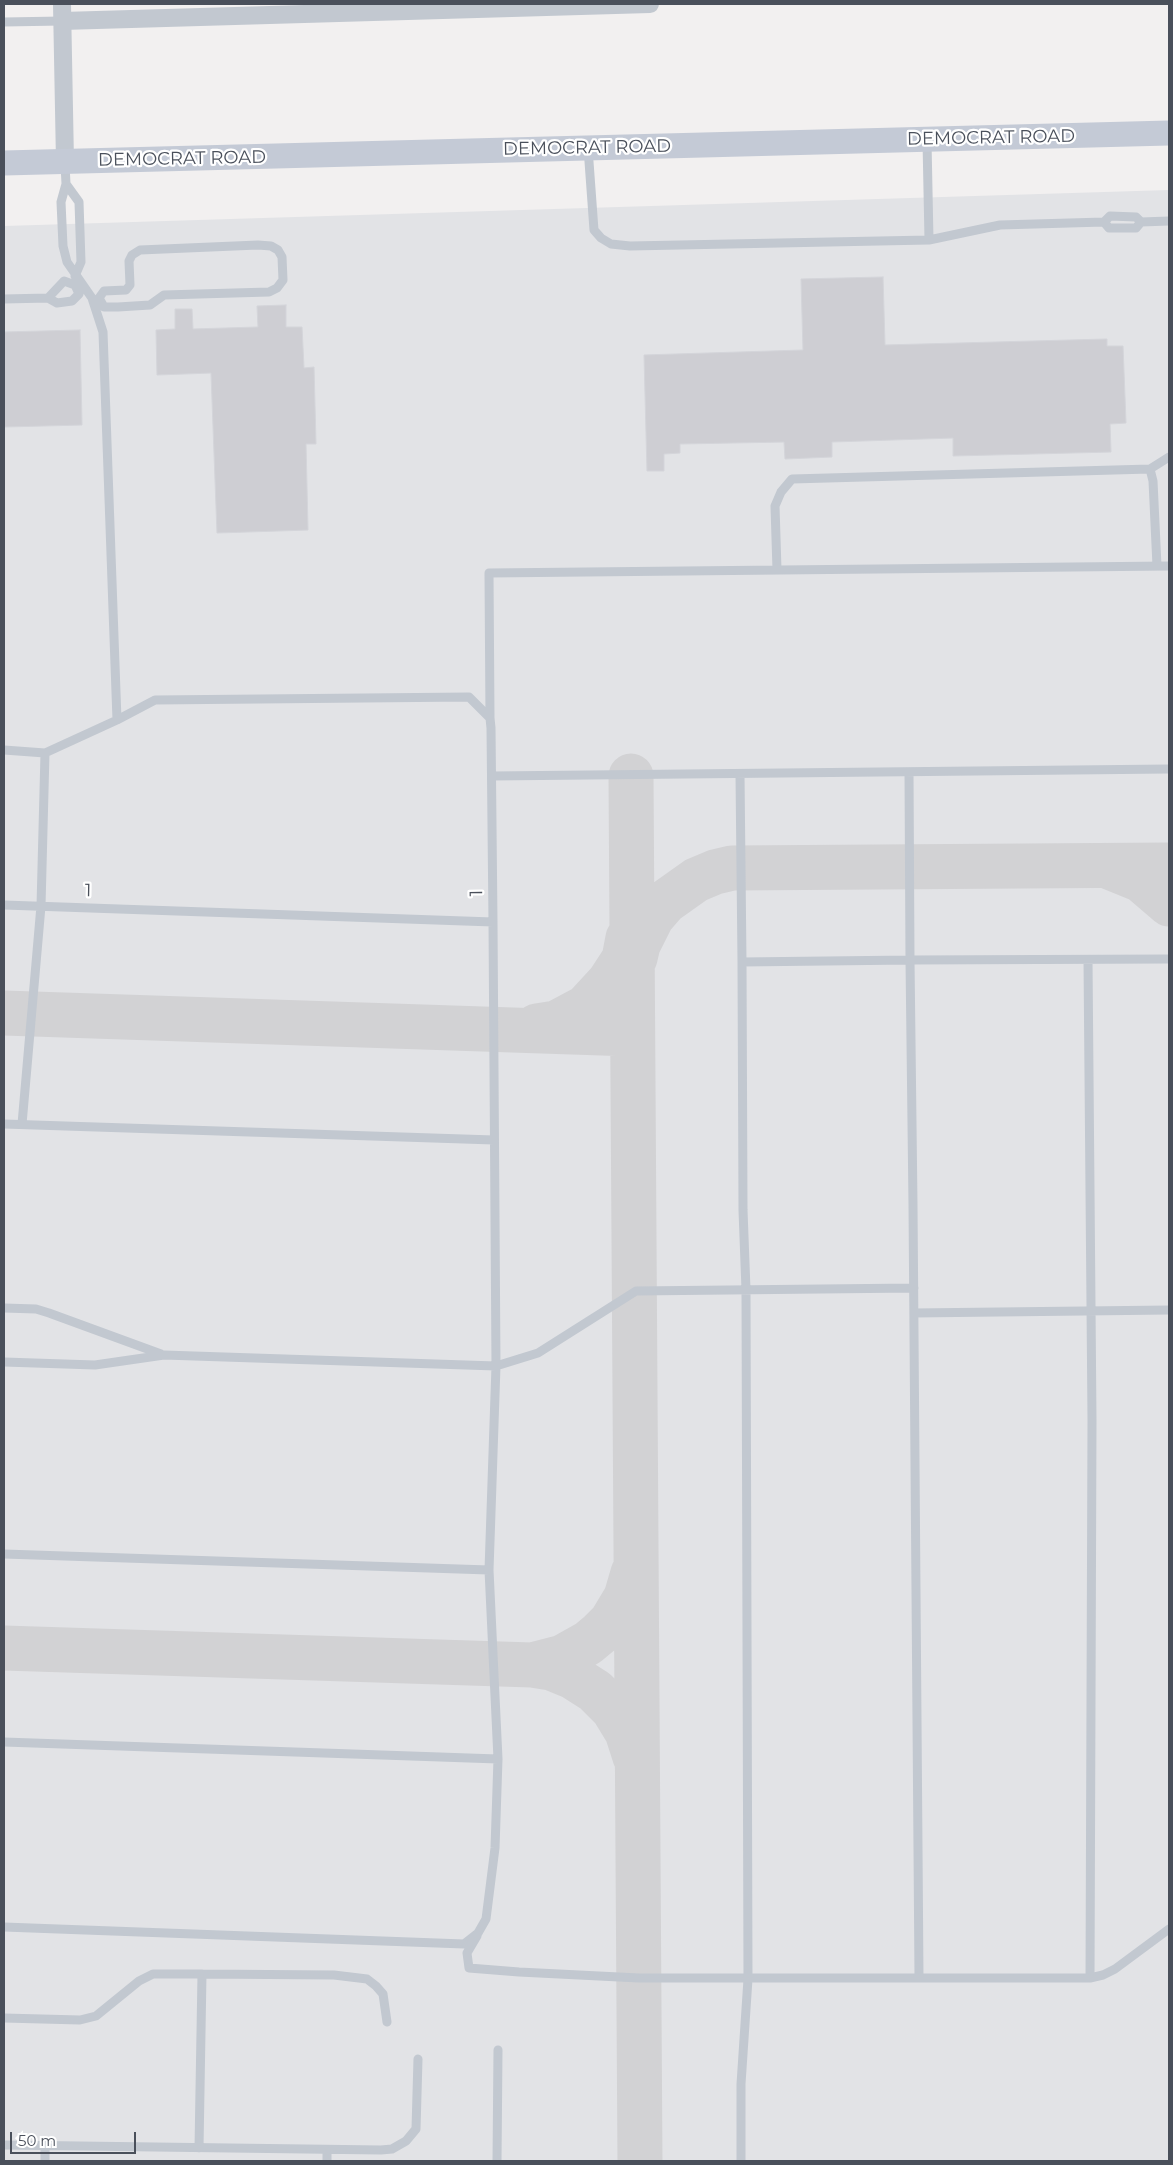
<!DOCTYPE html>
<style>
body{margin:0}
#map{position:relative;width:1173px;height:2165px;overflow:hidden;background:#f2f0f0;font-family:Montserrat,sans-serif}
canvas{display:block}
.frame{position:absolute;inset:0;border:5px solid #4a505b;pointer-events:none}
.scale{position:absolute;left:10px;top:2132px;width:126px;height:22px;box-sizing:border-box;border:2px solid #4a505b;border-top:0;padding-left:6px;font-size:15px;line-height:18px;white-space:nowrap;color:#4a505b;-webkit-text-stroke:4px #fff;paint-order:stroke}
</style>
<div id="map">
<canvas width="1173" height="2165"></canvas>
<div class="frame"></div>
<div class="scale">50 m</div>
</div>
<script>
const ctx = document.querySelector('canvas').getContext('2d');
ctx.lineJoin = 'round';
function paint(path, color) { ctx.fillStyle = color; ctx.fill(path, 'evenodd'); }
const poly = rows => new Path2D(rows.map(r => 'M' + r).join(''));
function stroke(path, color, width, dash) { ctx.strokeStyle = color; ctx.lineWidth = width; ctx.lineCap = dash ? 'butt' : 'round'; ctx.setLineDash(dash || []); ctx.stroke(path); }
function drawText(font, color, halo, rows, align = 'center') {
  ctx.font = font + ' Montserrat,sans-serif'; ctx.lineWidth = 4.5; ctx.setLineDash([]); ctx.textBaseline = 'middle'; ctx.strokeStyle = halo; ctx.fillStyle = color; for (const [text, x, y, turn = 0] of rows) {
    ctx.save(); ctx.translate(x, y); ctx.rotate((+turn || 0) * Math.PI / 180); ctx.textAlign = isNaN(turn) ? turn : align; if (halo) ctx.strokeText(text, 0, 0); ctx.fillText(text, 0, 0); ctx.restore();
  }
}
paint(poly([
 [1169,190,1169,2161,4,2161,4,226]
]), '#e2e3e6');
stroke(poly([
 [631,776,640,2161],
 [1109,867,1141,880,1169,904],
 [635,958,638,945,652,917,665,902,696,880,715,872,732,868,1169,865],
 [4,1013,632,1034],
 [537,1026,556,1023,586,1007,609,982,624,959,628,938],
 [4,1648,532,1665,551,1668,573,1677,595,1691,613,1709,627,1732,635,1757],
 [532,1665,563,1657,588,1643,600,1633,611,1622,626,1597,633,1573]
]), '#d2d2d4', 45);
const building = poly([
 [883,277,885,345,1107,339,1107,346,1123,346,1126,423,1110,424,1111,452,953,456,953,438,832,442,832,457,785,459,784,442,680,444,680,453,664,454,664,471,647,471,644,355,803,350,801,279,883,277],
 [286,305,286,327,302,327,304,368,314,367,316,444,306,444,308,530,217,533,211,373,157,375,156,330,175,329,175,309,192,309,193,329,258,327,257,306,286,305],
 [80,330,82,425,4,427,4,332,80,330]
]);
paint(building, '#ceced3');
stroke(building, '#d4d5da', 1);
stroke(poly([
 [4,22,62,21],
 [588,148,594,230,601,238,611,244,630,246,929,240,927,141],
 [65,164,66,184,61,202,63,246,67,262,92,298,103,332,117,720],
 [66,184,79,202,81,262,75,276],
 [1141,222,1136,228,1109,228,1104,222,1110,216,1136,217,1141,222,1169,221],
 [929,240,1000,225,1104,222],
 [258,245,271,246,278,250,282,257,283,280,277,288,269,292,164,295,150,305,118,307,104,307,99,298,104,291,126,290,130,285,129,261,132,255,140,250,258,245],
 [64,281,75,285,79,294,72,301,57,303,48,298,64,281],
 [4,299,48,298],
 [1150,469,1169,457],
 [777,570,775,506,781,492,792,479,1150,469,1153,481,1157,566],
 [490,718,489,573,1169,566],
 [4,750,45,753,41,906,22,1124],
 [740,774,742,962],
 [492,776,1169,769],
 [4,905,493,922,491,728,490,718,469,697,155,700,117,720,45,753],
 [1088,960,1092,1420,1090,1978],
 [4,1124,494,1140],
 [4,1308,36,1309,49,1313,161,1354],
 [914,1313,1169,1310],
 [4,1362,95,1365,164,1355,496,1366,538,1353,636,1291,914,1288],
 [4,1554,489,1570,496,1366,493,922],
 [4,1742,498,1759],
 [4,1927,464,1944,478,1933,486,1919,495,1848,498,1759,489,1570],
 [477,1936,467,1953,469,1968,519,1972,639,1978,1090,1978,1103,1975,1115,1969,1169,1929],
 [919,1977,913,1205,910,960,1169,959],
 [4,2018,80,2020,96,2016,139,1981,153,1974,202,1974,334,1975,367,1979,376,1986,383,1994,387,2022],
 [4,2145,381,2150,392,2149,406,2141,416,2129,418,2059],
 [199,2148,202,1974],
 [45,2161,45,2145],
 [327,2161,327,2150],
 [497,2161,498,2050],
 [741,2161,741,2084,748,1979,746,1290,743,1210,742,962,910,960,909,772]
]), '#c2c8d0', 9);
stroke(poly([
 [62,4,65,162],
 [62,21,650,4]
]), '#c2c8d0', 18);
stroke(poly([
 [4,163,1169,133]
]), '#c4cad6', 25);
drawText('18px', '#4a505b', '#fff', [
 ["DEMOCRAT ROAD",991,138,-1],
 ["DEMOCRAT ROAD",587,148,-1],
 ["DEMOCRAT ROAD",182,159,-1],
 ["1",88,891,1],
 ["1",477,893,-91]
]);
</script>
